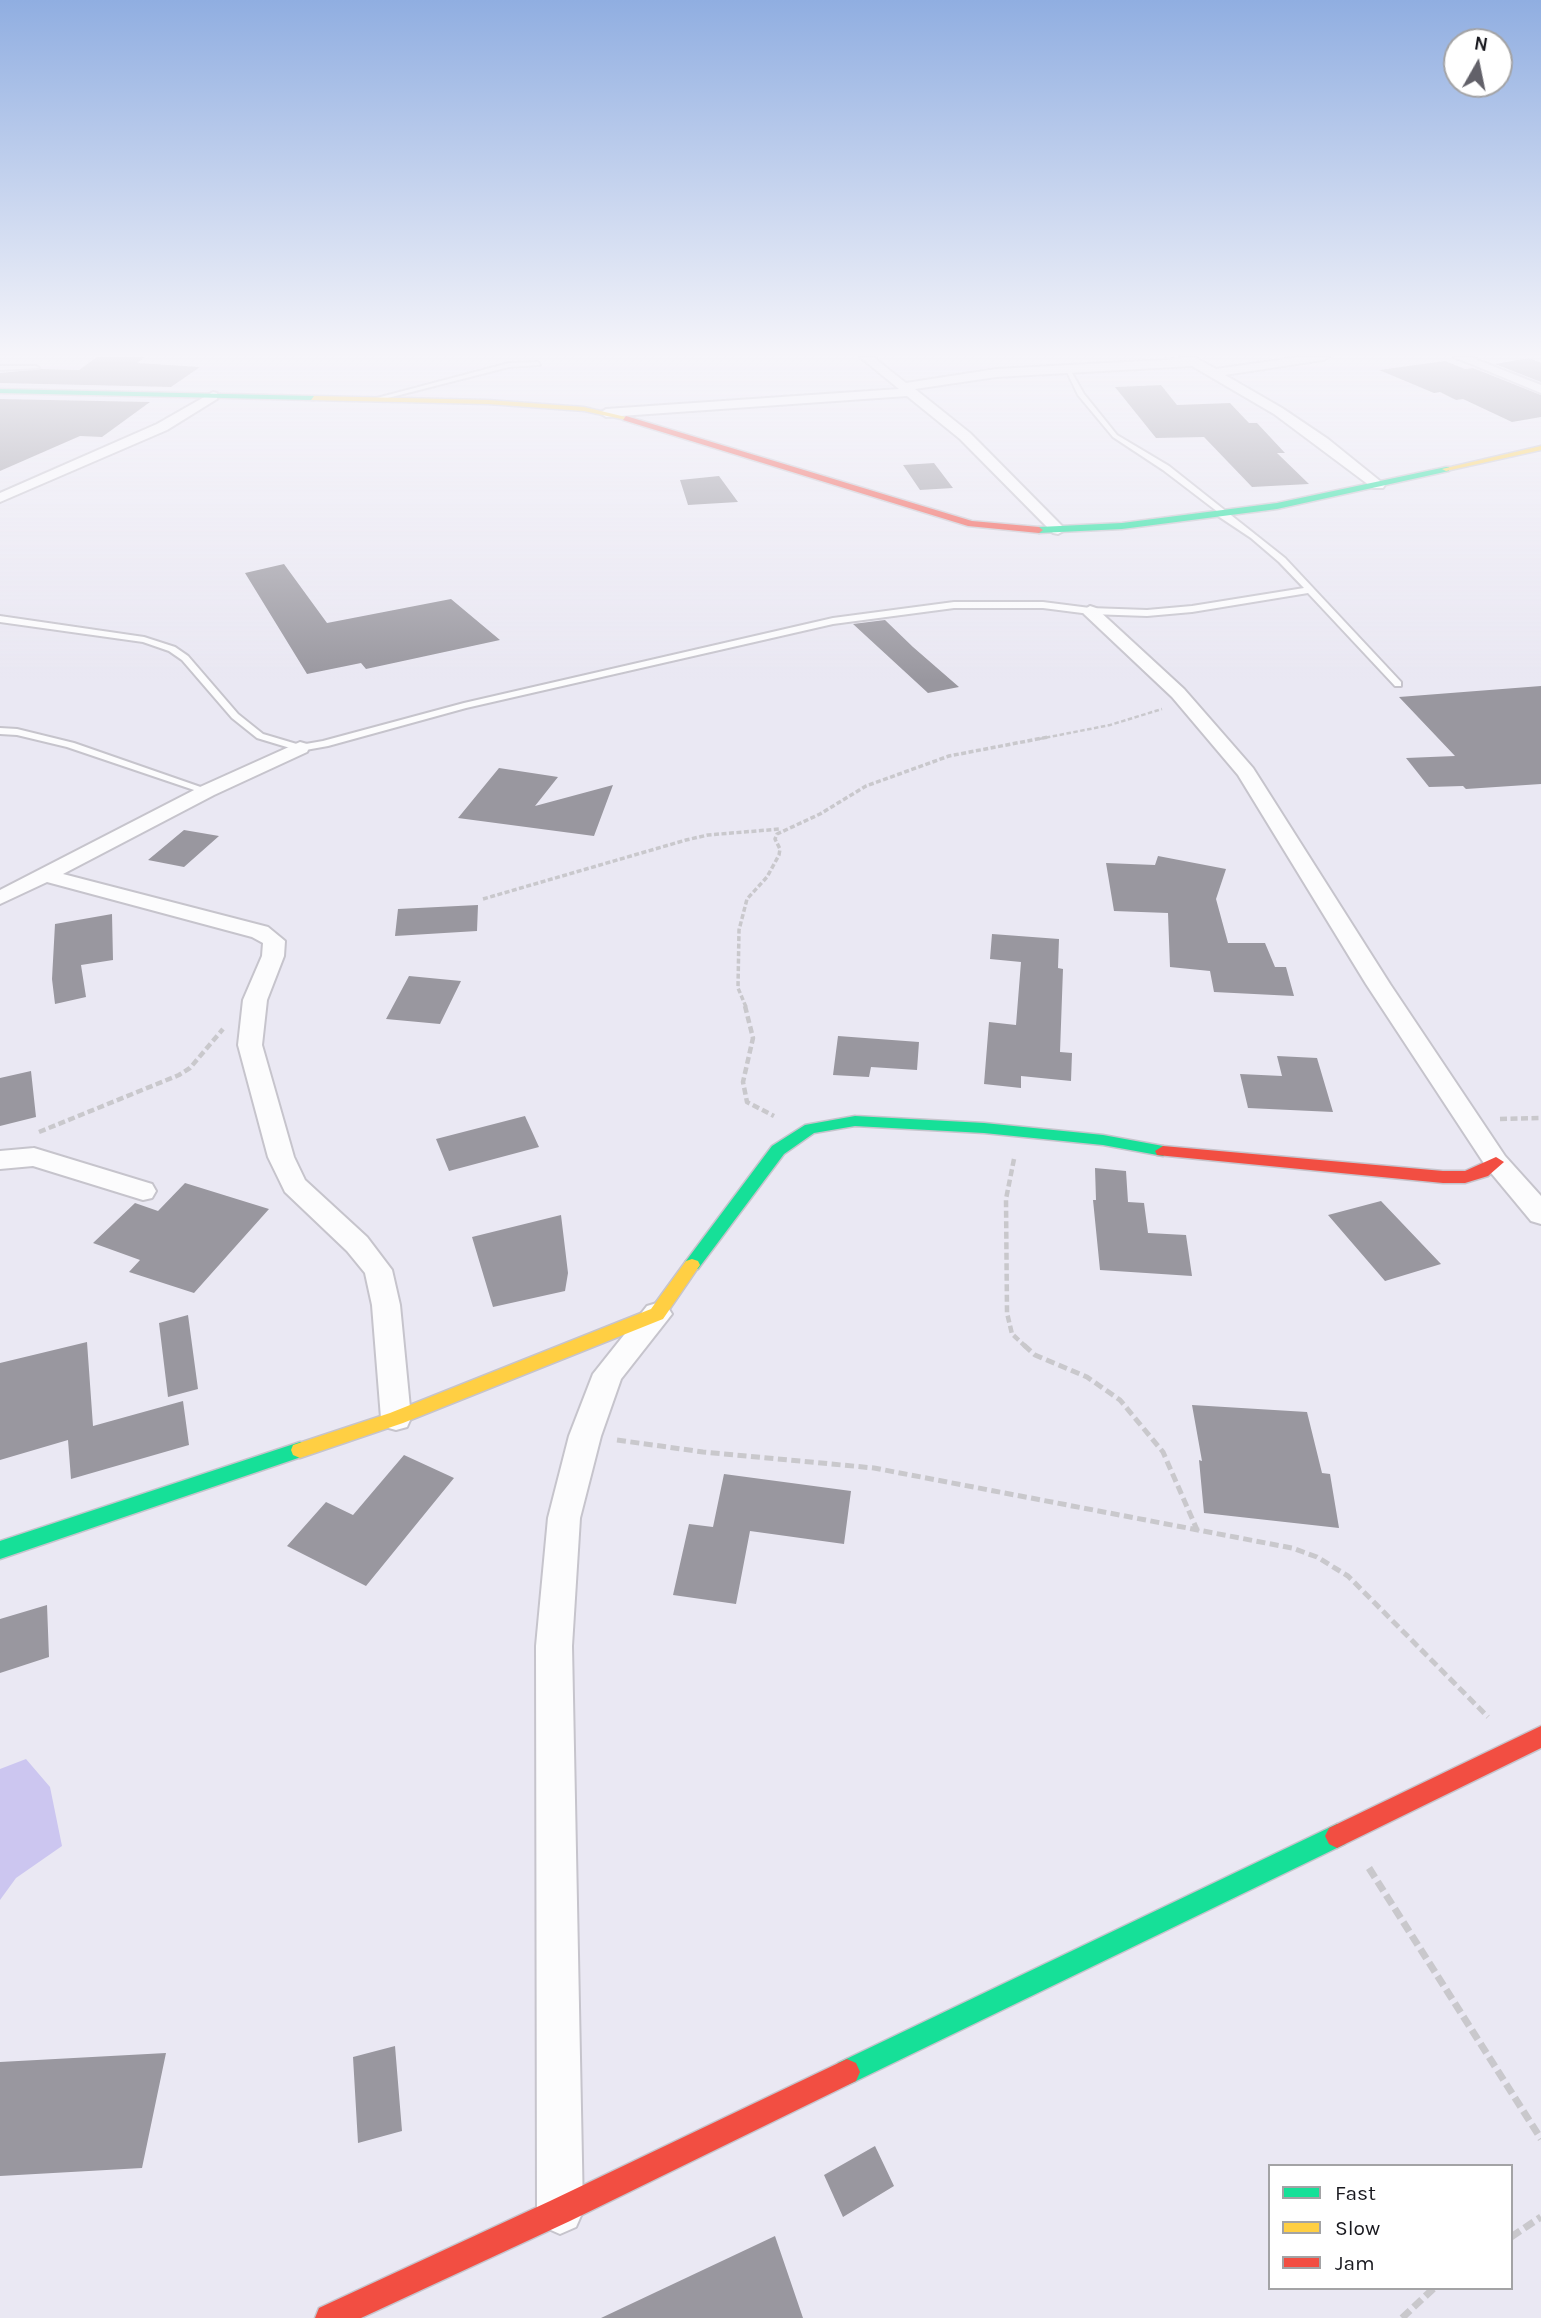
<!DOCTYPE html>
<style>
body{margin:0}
#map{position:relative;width:1541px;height:2318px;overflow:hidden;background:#eae8f3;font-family:Karla,sans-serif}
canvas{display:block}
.legend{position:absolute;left:1268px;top:2164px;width:245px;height:126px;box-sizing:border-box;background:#fff;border:2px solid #a3a3a5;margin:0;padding:9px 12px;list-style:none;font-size:21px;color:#19191f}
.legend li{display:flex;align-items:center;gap:14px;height:35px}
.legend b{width:35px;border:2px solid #a3a3a5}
.north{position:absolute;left:1443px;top:28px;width:70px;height:70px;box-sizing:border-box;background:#fff;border:2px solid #a3a3a5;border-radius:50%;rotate:9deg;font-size:19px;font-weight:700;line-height:28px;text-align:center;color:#19191f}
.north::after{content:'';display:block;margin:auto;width:24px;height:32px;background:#626169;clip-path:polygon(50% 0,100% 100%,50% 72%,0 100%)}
</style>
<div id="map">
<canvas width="1541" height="2318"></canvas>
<ul class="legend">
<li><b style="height:9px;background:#16e098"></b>Fast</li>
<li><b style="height:9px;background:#ffcf43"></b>Slow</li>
<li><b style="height:9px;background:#f24e42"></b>Jam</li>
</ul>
<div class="north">N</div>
</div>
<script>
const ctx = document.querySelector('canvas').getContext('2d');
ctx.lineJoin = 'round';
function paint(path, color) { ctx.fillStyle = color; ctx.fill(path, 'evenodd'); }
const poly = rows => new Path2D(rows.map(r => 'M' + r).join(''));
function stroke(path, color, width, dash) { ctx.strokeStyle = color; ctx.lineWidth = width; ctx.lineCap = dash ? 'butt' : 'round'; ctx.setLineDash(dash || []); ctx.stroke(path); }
paint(poly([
 [26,1759,50,1787,62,1846,16,1878,0,1900,0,1769]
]), '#ccc6f0');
paint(poly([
 [97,357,145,357,137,363,200,367,171,387,0,383,0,373,41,369,79,370],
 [1529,358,1541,363,1541,382,1495,364],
 [1445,361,1465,369,1473,368,1541,395,1541,417,1512,422,1463,399,1456,400,1440,392,1434,393,1379,370],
 [1161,385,1177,405,1230,403,1249,423,1257,423,1285,453,1277,453,1309,484,1252,487,1204,437,1156,438,1115,387],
 [0,399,150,402,102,437,80,436,0,471],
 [934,463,953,488,920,490,903,465],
 [719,476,738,502,688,505,680,480],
 [284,564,327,623,451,599,500,640,366,669,361,663,307,674,245,573],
 [885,620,913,647,959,687,928,693,853,624],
 [1541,686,1541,784,1466,789,1463,786,1429,787,1406,758,1455,756,1399,697],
 [499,768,558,777,535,806,613,785,594,836,458,818],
 [184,830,219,836,184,867,148,860],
 [1158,856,1226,869,1216,899,1228,943,1265,943,1275,967,1286,967,1294,996,1214,992,1210,971,1170,967,1168,913,1114,911,1106,863,1155,865],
 [478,905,477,931,395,936,398,909],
 [112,914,113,960,81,965,86,997,55,1004,52,979,55,924],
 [992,934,1059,939,1058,968,1063,969,1060,1052,1072,1053,1071,1081,1021,1076,1021,1088,984,1084,989,1022,1016,1025,1021,962,990,959],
 [409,976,461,981,440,1024,386,1019],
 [838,1036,919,1042,917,1070,871,1067,869,1077,833,1075],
 [1277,1056,1317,1058,1333,1112,1248,1108,1240,1074,1282,1076],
 [31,1071,36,1117,0,1126,0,1078],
 [525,1116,539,1147,449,1171,436,1139],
 [1095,1168,1126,1171,1128,1202,1144,1203,1148,1233,1186,1235,1192,1276,1100,1270,1093,1200,1096,1200],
 [185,1183,269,1209,194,1293,129,1272,140,1260,93,1243,135,1203,158,1211],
 [1381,1201,1441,1264,1385,1281,1328,1215],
 [561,1215,568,1273,565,1291,493,1307,472,1237],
 [188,1315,198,1389,168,1397,159,1323],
 [87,1342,93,1426,183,1401,189,1445,71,1479,68,1440,0,1460,0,1363],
 [1192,1405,1307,1412,1322,1473,1330,1474,1339,1528,1204,1513,1199,1460,1202,1461],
 [404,1455,454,1478,366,1586,287,1546,326,1502,353,1515],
 [724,1474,851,1491,844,1544,750,1531,736,1604,673,1595,689,1524,713,1527],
 [47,1605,49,1657,0,1673,0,1619],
 [395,2046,402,2131,358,2143,353,2057],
 [166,2053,142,2168,0,2176,0,2062],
 [875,2146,894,2186,843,2217,824,2175],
 [775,2236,803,2318,601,2318]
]), '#99979f');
const lane = poly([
 [538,362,540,365,509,367,376,401,373,399,509,363,538,362],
 [0,366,36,366,39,368,0,370,0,366],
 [1064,366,1068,366,1084,394,1117,435,1169,466,1285,558,1401,682,1401,686,1395,686,1308,593,1192,612,1147,616,1090,614,1043,608,954,608,833,624,466,708,328,746,300,751,257,738,232,718,182,660,169,651,143,642,0,622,0,616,144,637,175,647,188,656,238,714,263,734,300,745,323,741,464,703,833,618,954,602,1043,602,1090,608,1147,610,1192,606,1304,588,1279,562,1251,538,1218,516,1218,512,1163,470,1113,437,1078,395,1064,366],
 [0,728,17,729,74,743,212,791,207,794,203,793,67,747,17,735,0,734,0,728]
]);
const street = poly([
 [860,357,873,357,906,383,996,369,1182,359,1180,357,1194,357,1216,369,1300,357,1329,357,1323,360,1225,375,1282,408,1328,439,1385,485,1383,488,1373,488,1274,414,1192,366,996,377,915,389,970,433,1063,527,1065,530,1058,534,1053,533,960,439,907,396,606,417,600,413,606,409,899,389,860,357],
 [1454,357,1470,357,1541,385,1541,393,1454,357],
 [213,392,217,393,217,399,167,430,0,502,0,493,157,424,213,392],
 [1090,606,1096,608,1184,689,1253,768,1390,984,1505,1156,1541,1196,1541,1224,1531,1221,1487,1168,1366,984,1238,775,1172,697,1084,614,1082,611,1090,606],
 [300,742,307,744,309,748,307,752,214,795,63,874,268,927,285,941,284,956,267,1000,262,1045,294,1157,305,1180,367,1237,392,1270,400,1305,411,1418,407,1427,396,1430,385,1427,381,1418,372,1305,365,1273,347,1251,285,1192,268,1157,238,1045,243,1000,262,956,263,943,252,937,47,882,0,904,0,890,200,787,300,742],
 [34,1148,152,1184,156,1191,152,1198,143,1200,33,1166,0,1169,0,1151,34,1148],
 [657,1303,667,1306,672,1314,621,1379,601,1436,580,1518,572,1646,583,2211,576,2227,560,2234,544,2227,537,2211,536,1646,548,1518,569,1436,593,1374,647,1306,657,1303]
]);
const fast = poly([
 [0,389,314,396,318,398,314,400,0,393,0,389],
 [1446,467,1449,467,1449,471,1277,509,1122,529,1039,533,1035,530,1039,527,1122,523,1277,503,1446,467],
 [855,1116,984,1123,1103,1135,1163,1146,1171,1151,1163,1156,1103,1145,984,1133,855,1126,814,1133,784,1154,698,1269,686,1269,684,1265,686,1261,772,1146,805,1125,855,1116],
 [300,1442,307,1445,309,1450,307,1455,0,1559,0,1541,300,1442],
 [1337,1824,1345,1828,1349,1836,1345,1844,856,2081,847,2085,838,2081,834,2072,838,2063,1337,1824]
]);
const slow = poly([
 [314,396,488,400,584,407,630,418,626,420,584,411,488,404,311,400,314,396],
 [1541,446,1541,450,1446,471,1442,469,1541,446],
 [692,1259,698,1261,700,1265,663,1319,403,1423,300,1458,293,1455,291,1450,293,1445,390,1413,651,1309,686,1261,692,1259]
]);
const jam = poly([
 [626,416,972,521,1039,527,1043,530,1039,533,968,526,623,420,626,416],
 [1163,1146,1443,1171,1465,1171,1496,1157,1504,1162,1488,1176,1465,1183,1443,1183,1157,1155,1155,1151,1163,1146],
 [1541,1726,1541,1748,1345,1844,1337,1848,1329,1844,1325,1836,1329,1828,1541,1726],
 [847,2059,856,2063,860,2072,856,2081,570,2221,361,2318,315,2318,319,2308,550,2201,847,2059]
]);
stroke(lane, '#c6c4cc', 4);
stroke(street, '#c6c4cc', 4);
stroke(fast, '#c6c4cc', 3);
stroke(slow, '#c6c4cc', 3);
stroke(jam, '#c6c4cc', 3);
stroke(poly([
 [1039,739,1110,725,1162,709]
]), '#c9c8cc', 2.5, [4.5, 2.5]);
stroke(poly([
 [483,899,686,840,708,835,780,829],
 [746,1007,738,988,739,930,747,899,767,877,779,855,780,849,775,839,777,834,820,814,866,786,949,756,1048,737]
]), '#c9c8cc', 3.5, [5, 2.5]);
stroke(poly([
 [745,1006,753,1038,743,1082,747,1102,774,1116],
 [1500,1119,1541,1118],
 [39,1132,179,1075,190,1068,223,1029],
 [1014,1159,1006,1199,1007,1313,1012,1334,1026,1347]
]), '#c9c8cc', 4.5, [7, 3.5]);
stroke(poly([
 [1024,1345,1035,1355,1087,1377,1120,1400,1163,1452,1198,1532],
 [617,1440,703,1452,874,1468,1292,1548,1317,1557,1348,1576,1488,1717]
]), '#c9c8cc', 5, [9, 4.5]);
stroke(poly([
 [1369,1868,1541,2139],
 [1511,2237,1541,2217],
 [1402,2318,1434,2288]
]), '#c9c8cc', 7, [11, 5]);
paint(lane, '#fcfcfd');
paint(street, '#fcfcfd');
paint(fast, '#16e098');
paint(slow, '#ffcf43');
paint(jam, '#f24e42');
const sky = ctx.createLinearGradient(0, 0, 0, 681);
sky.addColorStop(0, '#90aee1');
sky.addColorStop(0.52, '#f6f5fa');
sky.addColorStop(1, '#f6f5fa00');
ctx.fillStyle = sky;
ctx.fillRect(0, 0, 1541, 681);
</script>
